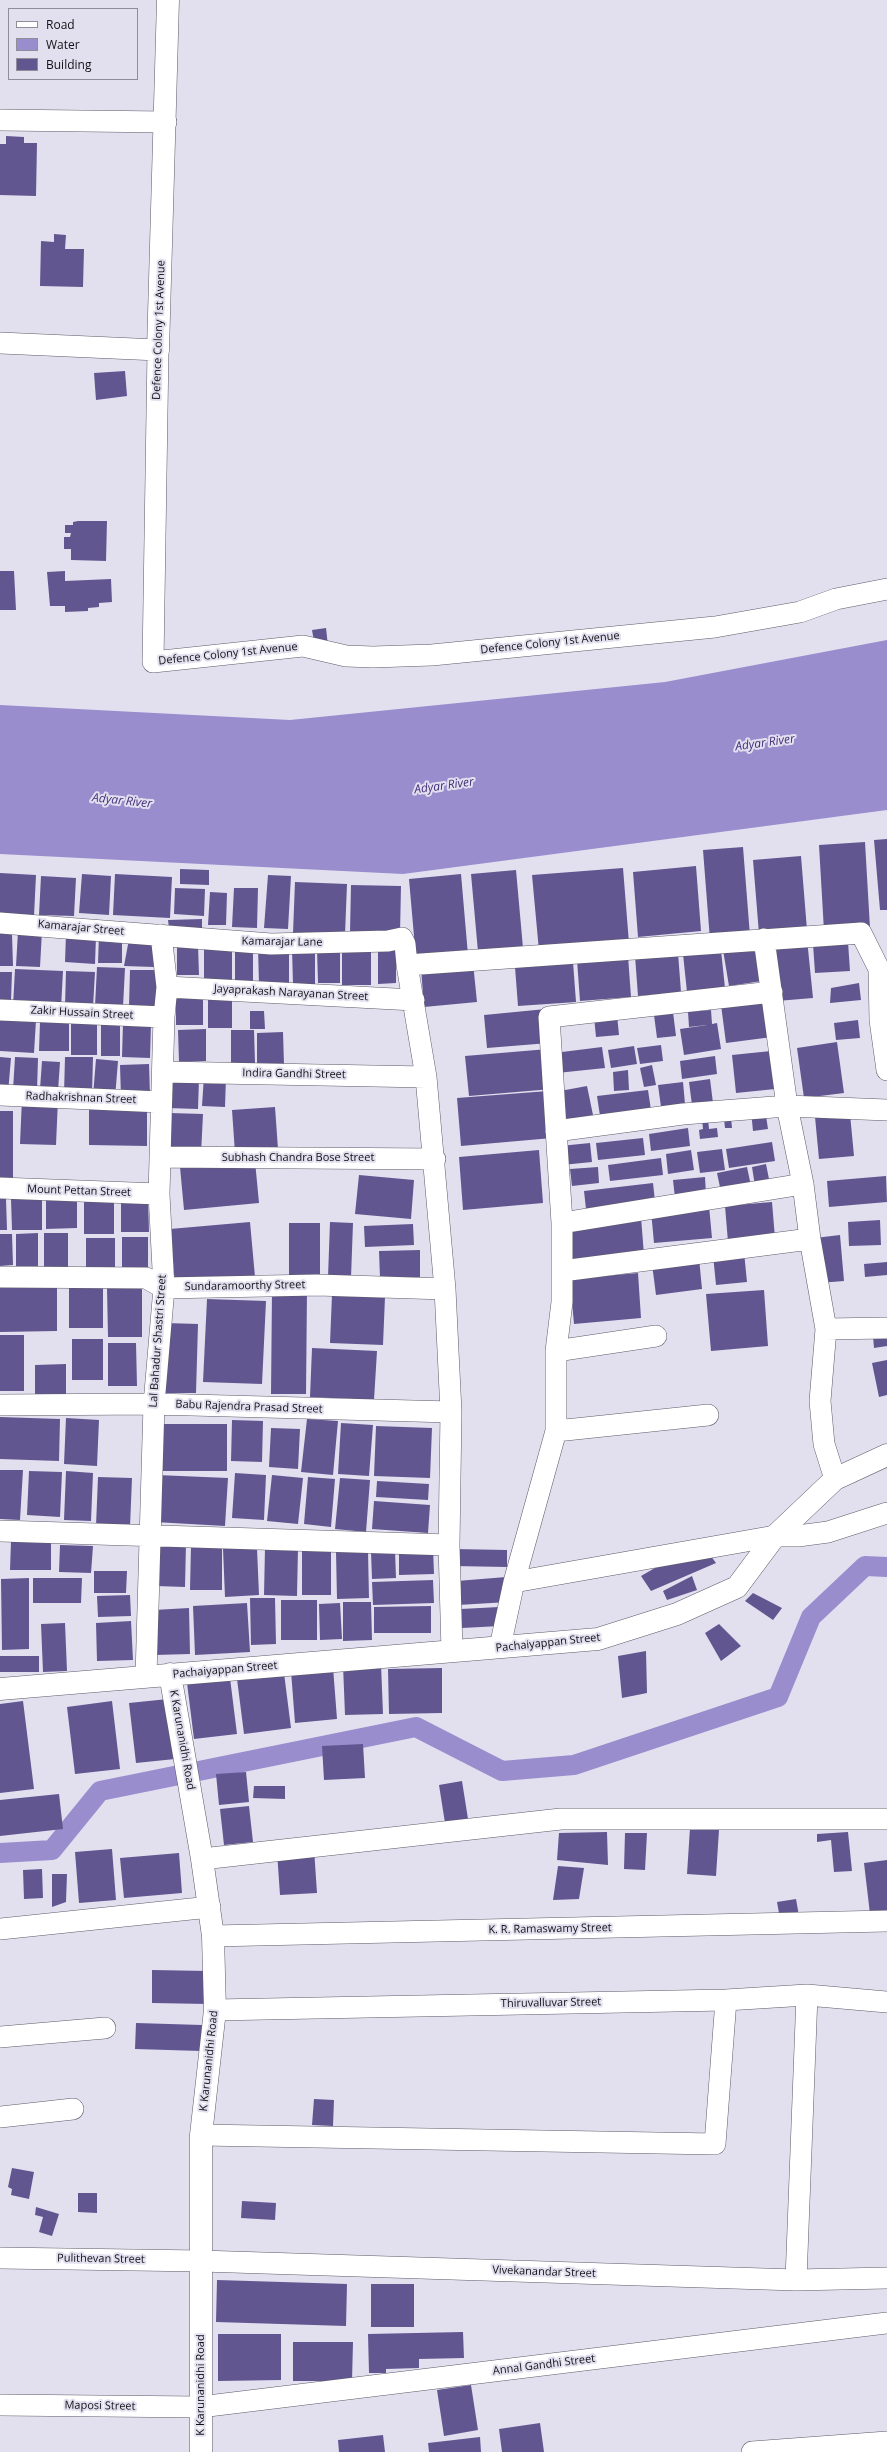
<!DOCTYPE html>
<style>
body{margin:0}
#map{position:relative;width:887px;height:2452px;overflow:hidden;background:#e2e0ef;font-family:"Open Sans",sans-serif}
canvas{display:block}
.legend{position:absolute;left:8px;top:8px;width:130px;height:72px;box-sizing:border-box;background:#e2e0ef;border:1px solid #8e8d98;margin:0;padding:5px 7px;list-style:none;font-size:12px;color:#111015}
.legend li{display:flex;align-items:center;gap:8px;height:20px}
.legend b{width:20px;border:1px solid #8e8d98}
</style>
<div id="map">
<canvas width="887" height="2452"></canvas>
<ul class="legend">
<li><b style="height:5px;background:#fff"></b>Road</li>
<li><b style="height:11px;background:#998dce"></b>Water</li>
<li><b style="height:11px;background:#625691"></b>Building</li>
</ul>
</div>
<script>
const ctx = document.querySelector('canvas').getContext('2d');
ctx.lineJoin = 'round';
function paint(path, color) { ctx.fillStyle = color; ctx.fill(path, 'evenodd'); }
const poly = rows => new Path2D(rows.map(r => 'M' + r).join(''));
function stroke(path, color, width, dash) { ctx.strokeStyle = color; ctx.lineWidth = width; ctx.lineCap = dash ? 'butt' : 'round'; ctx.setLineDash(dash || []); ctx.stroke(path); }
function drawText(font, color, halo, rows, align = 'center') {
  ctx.font = font + ' "Open Sans",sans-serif'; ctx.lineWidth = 4; ctx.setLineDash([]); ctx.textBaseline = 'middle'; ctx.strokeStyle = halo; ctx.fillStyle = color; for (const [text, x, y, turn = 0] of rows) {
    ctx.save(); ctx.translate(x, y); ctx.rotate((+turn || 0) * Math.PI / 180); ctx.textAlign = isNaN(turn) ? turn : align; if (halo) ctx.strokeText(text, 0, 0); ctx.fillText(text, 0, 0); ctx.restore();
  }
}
paint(poly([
 [887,640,887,810,403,874,0,854,0,705,290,720,665,682]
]), '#998dce');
stroke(poly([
 [0,1853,52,1850,100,1791,416,1727,502,1771,574,1765,778,1697,811,1617,865,1566,887,1567]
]), '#998dce', 20);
paint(poly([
 [6,136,24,137,24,143,37,143,36,196,0,195,0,144,6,144],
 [54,234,66,235,65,249,84,249,83,287,40,286,41,241,54,242],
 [125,371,127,396,96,400,94,373],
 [78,521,107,521,106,561,71,560,71,549,64,549,64,537,70,537,71,533,65,533,65,525,73,525,73,522],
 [0,571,14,571,16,610,0,610],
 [65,571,65,581,111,579,112,602,99,603,99,607,88,608,88,611,65,612,65,606,50,606,47,572],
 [326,628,328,646,315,647,312,630],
 [887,839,887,910,880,910,874,840],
 [865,842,870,928,824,931,819,845],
 [743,847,750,936,710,940,703,850],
 [801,856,807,930,759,934,753,860],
 [696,866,701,931,638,937,633,872],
 [623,868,629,943,539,951,532,875],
 [180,869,209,870,209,885,180,884],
 [516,870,523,948,478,952,471,874],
 [0,873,36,875,34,916,0,914],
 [82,874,111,876,109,915,79,913],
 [115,874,172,877,170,918,113,915],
 [461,874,468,955,416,959,409,879],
 [268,875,291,876,288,929,264,928],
 [41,876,76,878,74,916,39,915],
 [295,882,347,884,345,935,293,933],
 [351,885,401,886,400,934,350,932],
 [175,888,205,889,204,916,174,914],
 [234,888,258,888,257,928,232,927],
 [210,892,227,893,226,925,208,925],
 [202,919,202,928,169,929,168,920],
 [18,931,42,931,40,967,16,966],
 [0,934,12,934,13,966,0,966],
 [66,934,96,936,95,964,65,962],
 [99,934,122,935,122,963,98,963],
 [129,939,156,944,154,967,124,966],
 [807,939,813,998,777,1001,772,942],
 [848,942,850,971,815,973,813,944],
 [198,945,199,975,177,975,177,946],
 [756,945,762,981,729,986,723,950],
 [204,946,232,946,232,982,204,982],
 [235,947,253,947,253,982,235,983],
 [258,947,289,947,289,984,259,985],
 [396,948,396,983,378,984,378,949],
 [292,949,315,949,315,984,293,984],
 [317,949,340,949,340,983,318,983],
 [371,950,371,985,342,985,342,951],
 [721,950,725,988,687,992,683,954],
 [678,953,681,992,638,996,635,956],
 [628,956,631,997,580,1001,577,960],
 [573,962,576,1002,518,1006,515,967],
 [473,963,477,1002,424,1007,421,968],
 [97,967,125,968,123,1007,95,1006],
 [15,969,63,971,61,1008,13,1006],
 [130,970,159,970,158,1006,129,1006],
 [66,971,95,972,93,1007,65,1006],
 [0,972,12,972,11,1001,0,1001],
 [859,983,861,1000,830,1003,831,988],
 [176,990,203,992,203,1025,176,1025],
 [208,992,232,993,232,1028,208,1028],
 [767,999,772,1037,726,1043,721,1005],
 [546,1009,549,1043,487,1048,484,1015],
 [711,1010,712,1024,717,1023,721,1049,684,1055,680,1029,707,1025,689,1027,688,1012],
 [250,1011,264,1011,265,1029,250,1029],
 [673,1012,676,1036,657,1038,654,1015],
 [617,1015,619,1035,596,1037,594,1017],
 [0,1017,36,1020,34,1053,0,1051],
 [71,1019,97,1019,97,1055,71,1055],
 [858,1020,860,1038,836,1040,834,1023],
 [101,1021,120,1021,120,1056,101,1056],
 [40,1022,69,1022,69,1051,39,1051],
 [123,1023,151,1023,150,1058,122,1057],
 [206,1029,206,1061,179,1062,178,1030],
 [231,1030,254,1030,255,1063,231,1064],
 [283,1032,284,1065,257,1065,257,1033],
 [837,1042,844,1093,804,1098,797,1048],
 [661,1045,663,1061,640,1064,637,1048],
 [634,1046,637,1064,611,1068,608,1050],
 [602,1047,605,1068,557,1073,554,1053],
 [548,1049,552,1089,469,1096,465,1056],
 [771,1051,775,1089,736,1093,732,1055],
 [715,1056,717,1074,682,1079,680,1061],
 [0,1057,11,1058,8,1093,0,1093],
 [15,1057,38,1058,37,1091,13,1090],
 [65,1057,93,1057,92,1094,64,1094],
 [96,1059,118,1061,115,1098,93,1096],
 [42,1061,60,1062,58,1091,40,1089],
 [149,1064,150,1096,121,1097,120,1065],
 [652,1065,656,1085,644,1087,640,1068],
 [628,1070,629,1090,614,1091,613,1072],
 [204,1076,226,1077,225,1107,202,1106],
 [169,1078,199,1079,198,1109,167,1108],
 [710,1079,713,1103,692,1105,689,1082],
 [683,1082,685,1104,661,1107,658,1085],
 [587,1086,593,1115,565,1121,560,1091],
 [648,1090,651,1110,600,1116,597,1096],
 [548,1091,552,1138,461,1146,457,1098],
 [22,1098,58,1099,56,1145,20,1144],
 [275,1107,278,1149,235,1153,232,1110],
 [89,1109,147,1110,147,1146,89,1145],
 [765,1109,768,1129,753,1131,751,1111],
 [0,1111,13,1111,13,1181,0,1181],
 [170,1113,203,1114,201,1154,168,1152],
 [850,1114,854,1156,819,1159,815,1117],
 [731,1118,732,1128,725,1128,724,1119],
 [702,1119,708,1119,709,1129,717,1128,718,1137,700,1139,699,1130,703,1129],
 [688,1128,690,1146,651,1151,649,1134],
 [643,1138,645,1155,598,1160,596,1143],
 [772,1142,775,1161,729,1168,726,1149],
 [590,1143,592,1162,562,1165,560,1146],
 [722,1149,725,1170,700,1173,697,1152],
 [539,1150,543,1203,463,1210,459,1157],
 [691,1150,694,1170,668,1174,666,1154],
 [661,1158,663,1175,610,1181,608,1165],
 [255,1161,259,1203,184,1210,180,1167],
 [766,1164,770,1184,755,1186,752,1167],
 [598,1167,599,1183,572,1186,570,1169],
 [747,1167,751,1186,721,1192,717,1173],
 [359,1175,414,1180,411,1219,355,1214],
 [886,1176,887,1202,829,1207,827,1181],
 [705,1177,706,1195,675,1198,673,1180],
 [653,1183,655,1201,586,1209,584,1191],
 [46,1196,77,1196,77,1228,46,1229],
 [42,1198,42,1230,12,1230,11,1199],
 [148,1198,149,1232,121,1232,121,1199],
 [0,1199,6,1199,7,1230,0,1230],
 [84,1199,114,1199,114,1234,84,1234],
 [772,1202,775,1238,728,1242,725,1206],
 [709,1206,712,1238,654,1243,651,1211],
 [641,1217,644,1255,570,1261,567,1223],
 [880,1220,881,1245,849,1246,848,1222],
 [250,1222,255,1277,175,1284,170,1229],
 [330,1222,353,1223,351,1278,328,1277],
 [289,1223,320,1223,320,1275,289,1275],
 [413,1224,414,1245,365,1247,364,1226],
 [38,1233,38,1266,16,1266,16,1234],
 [44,1233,68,1233,68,1267,44,1267],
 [0,1234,12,1234,13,1265,0,1266],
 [840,1235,844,1281,819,1283,815,1238],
 [122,1237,148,1237,148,1270,122,1270],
 [86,1238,115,1238,115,1270,86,1270],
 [420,1250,420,1277,380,1278,379,1251],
 [744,1252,747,1282,716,1285,713,1255],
 [699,1258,702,1289,656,1295,652,1264],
 [887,1262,887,1275,865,1277,864,1264],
 [638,1273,641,1318,574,1324,570,1279],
 [69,1282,103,1282,103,1328,69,1328],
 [0,1285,57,1285,57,1331,0,1332],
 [142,1287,142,1337,108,1337,107,1288],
 [272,1290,307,1290,306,1394,271,1394],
 [764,1290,768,1346,711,1351,706,1294],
 [332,1295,385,1297,383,1345,330,1343],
 [207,1299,266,1301,262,1384,203,1382],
 [166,1323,198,1324,196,1393,165,1393],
 [887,1334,887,1346,874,1348,873,1336],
 [0,1335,24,1335,24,1391,0,1391],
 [72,1339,103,1339,103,1380,72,1380],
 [108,1343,136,1343,137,1386,108,1386],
 [312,1348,377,1351,374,1400,310,1397],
 [887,1360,887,1395,879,1397,872,1363],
 [66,1364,66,1394,35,1395,35,1365],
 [0,1417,60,1419,59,1461,0,1459],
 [66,1418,99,1420,97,1466,64,1464],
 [307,1419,338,1421,333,1475,301,1472],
 [232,1420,263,1421,262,1462,231,1461],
 [341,1423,373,1425,369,1476,338,1474],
 [158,1424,227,1424,227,1471,158,1471],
 [376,1426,432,1428,430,1478,374,1476],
 [271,1428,300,1429,298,1469,269,1467],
 [0,1470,23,1470,20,1520,0,1519],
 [29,1471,62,1472,60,1517,27,1515],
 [66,1471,93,1473,91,1521,64,1520],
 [235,1473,266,1475,264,1520,232,1518],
 [157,1475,228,1478,225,1526,155,1522],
 [272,1475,303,1478,298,1524,267,1521],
 [98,1477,132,1478,130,1527,96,1526],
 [308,1477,335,1479,331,1527,304,1524],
 [340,1478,370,1480,366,1532,335,1529],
 [377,1481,429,1484,428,1500,376,1497],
 [374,1501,430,1505,428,1533,372,1529],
 [11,1542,51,1542,51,1570,10,1570],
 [157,1543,186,1543,185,1587,156,1586],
 [60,1545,93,1546,91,1573,59,1572],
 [302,1545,331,1545,331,1595,302,1595],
 [191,1546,222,1546,222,1590,190,1590],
 [257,1548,259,1595,225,1597,223,1549],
 [265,1548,298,1548,297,1596,264,1595],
 [433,1548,434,1574,399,1575,399,1549],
 [453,1549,507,1550,507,1567,453,1566],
 [368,1551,369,1598,337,1599,336,1552],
 [395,1551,396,1578,372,1579,371,1552],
 [708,1552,716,1563,651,1591,641,1576,674,1557],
 [94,1571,127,1571,126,1593,94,1593],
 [692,1576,697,1590,667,1600,663,1591],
 [506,1577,508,1602,458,1605,457,1581],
 [29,1578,29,1649,2,1650,1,1579],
 [33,1578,82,1578,81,1603,33,1603],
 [433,1580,434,1603,373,1605,372,1582],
 [753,1593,782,1608,773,1620,745,1601],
 [130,1595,131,1616,98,1617,97,1596],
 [250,1598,275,1598,276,1644,251,1645],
 [281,1600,317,1600,317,1640,281,1640],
 [343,1602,371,1602,372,1640,343,1641],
 [247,1603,250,1652,195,1655,193,1606],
 [340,1603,342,1639,320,1640,319,1604],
 [431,1606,431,1633,374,1633,374,1607],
 [499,1607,500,1626,462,1628,461,1609],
 [189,1608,190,1654,155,1655,154,1610],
 [131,1621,133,1660,97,1661,96,1623],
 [65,1623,67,1671,43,1672,41,1624],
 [719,1624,741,1646,721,1661,705,1633],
 [646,1651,647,1693,622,1698,618,1656],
 [0,1656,39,1656,39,1672,0,1672],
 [381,1664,383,1714,345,1715,343,1665],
 [333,1667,337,1719,295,1723,291,1671],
 [442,1668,442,1713,389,1714,388,1669],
 [284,1673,291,1728,244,1734,237,1679],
 [230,1678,237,1734,194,1739,187,1683],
 [168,1699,175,1759,136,1763,129,1703],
 [23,1701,34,1789,0,1793,0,1704],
 [112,1701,120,1769,75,1774,67,1707],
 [363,1744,365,1778,324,1780,322,1746],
 [246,1772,249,1802,219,1805,216,1774],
 [462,1781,468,1819,445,1823,439,1785],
 [254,1786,285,1786,285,1799,253,1798],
 [59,1794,63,1829,0,1836,0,1800],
 [249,1806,253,1842,224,1845,220,1809],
 [690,1828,719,1830,716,1876,687,1874],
 [607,1832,608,1865,557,1860,559,1833],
 [848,1832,852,1871,834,1872,831,1840,817,1842,817,1834],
 [625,1833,647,1833,645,1870,624,1869],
 [112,1849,116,1900,79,1903,75,1852],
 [314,1849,317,1893,280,1895,277,1852],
 [179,1853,182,1893,124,1898,120,1858],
 [887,1860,887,1912,870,1914,864,1863],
 [558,1866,584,1868,579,1899,553,1900],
 [42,1869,43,1898,24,1899,23,1870],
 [52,1874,67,1874,66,1902,52,1907],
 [796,1899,799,1916,780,1919,777,1902],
 [152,1970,208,1971,208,2004,152,2003],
 [136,2023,202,2025,201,2051,135,2049],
 [314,2099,334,2100,333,2126,312,2125],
 [12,2168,34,2172,29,2199,11,2195,12,2189,8,2187],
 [78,2193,97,2193,97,2213,78,2212],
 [242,2201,276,2203,275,2220,241,2218],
 [36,2207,59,2214,52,2236,39,2232,43,2217,35,2215],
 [217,2280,347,2284,346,2326,216,2322],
 [371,2284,414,2284,414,2327,371,2327],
 [463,2332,464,2358,419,2359,419,2368,386,2369,386,2373,369,2373,368,2334],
 [218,2334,281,2334,281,2380,218,2381],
 [293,2342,353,2342,352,2381,293,2381],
 [471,2385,478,2430,444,2436,437,2390],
 [540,2423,544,2452,502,2452,499,2429],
 [383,2435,385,2452,339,2452,338,2440],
 [480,2437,481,2452,429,2452,428,2443]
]), '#625691');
const street = poly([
 [0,120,166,122],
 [0,343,158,350,153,662,303,646,346,656,373,657,432,655,715,627,800,612,836,599,887,589],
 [0,923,271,944,388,941,402,938,405,944,407,965,426,1077,445,1289,451,1412,449,1545,452,1651],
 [764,939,787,1106,803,1184,810,1239,826,1329,820,1401,824,1444,835,1479],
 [407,965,861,933,879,969,880,1020,887,1070],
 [167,987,414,1000],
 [0,1010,164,1017],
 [163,1072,426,1077],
 [0,1095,161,1102],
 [556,1131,683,1114,787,1106,887,1110],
 [161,1157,435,1159],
 [0,1188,159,1194],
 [562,1223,803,1184],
 [562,1271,810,1239],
 [0,1277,146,1278,164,1288,317,1285,445,1289],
 [826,1329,887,1328],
 [556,1351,656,1336],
 [0,1405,154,1404,451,1412],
 [556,1431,708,1415],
 [0,1531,449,1545],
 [514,1582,775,1536,798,1536,828,1532,887,1513],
 [500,1647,514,1582,556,1431,556,1351,562,1302,562,1223,549,1017,772,992],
 [146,1676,154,1404,164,1288,159,1194,164,1017,167,987,161,935],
 [202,1859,561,1819,887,1819],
 [0,1929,210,1907],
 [213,1936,887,1921],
 [215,2010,726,2000,807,1995,887,2002],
 [0,2037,105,2028],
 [0,2117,73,2109],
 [201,2135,715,2144,726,2000],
 [0,2258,201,2261,796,2280,887,2278],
 [796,2280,807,1995],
 [0,2405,200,2407,887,2323],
 [752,2452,887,2442]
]);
const secondary = poly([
 [158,350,168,0],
 [170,1674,202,1859,213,1936,215,2010,201,2135,201,2452],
 [0,1689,598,1639,677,1614,737,1587,775,1536,835,1479,887,1455]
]);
stroke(street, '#5d5b68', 22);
stroke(secondary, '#5d5b68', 23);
stroke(street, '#fff', 21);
stroke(secondary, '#fff', 22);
drawText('11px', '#111015', '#e2e0ef', [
 ["Defence Colony 1st Avenue",159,330,-88],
 ["Defence Colony 1st Avenue",550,643,-6],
 ["Defence Colony 1st Avenue",228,654,-6],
 ["Kamarajar Street",81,928,5],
 ["Kamarajar Lane",282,942,1],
 ["Jayaprakash Narayanan Street",291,993,3],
 ["Zakir Hussain Street",82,1013,3],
 ["Indira Gandhi Street",294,1074,1],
 ["Radhakrishnan Street",81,1098,2],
 ["Subhash Chandra Bose Street",298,1158],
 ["Mount Pettan Street",79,1191,2],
 ["Sundaramoorthy Street",245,1286,-1],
 ["Lal Bahadur Shastri Street",158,1341,-86],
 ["Babu Rajendra Prasad Street",249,1407,2],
 ["Pachaiyappan Street",548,1643,-6],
 ["Pachaiyappan Street",225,1670,-5],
 ["K Karunanidhi Road",182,1740,80],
 ["K. R. Ramaswamy Street",550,1929,-1],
 ["Thiruvalluvar Street",551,2003,-1],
 ["K Karunanidhi Road",209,2061,-84],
 ["Pulithevan Street",101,2259,1],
 ["Vivekanandar Street",544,2272,2],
 ["Annal Gandhi Street",544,2365,-7],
 ["K Karunanidhi Road",201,2385,-90],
 ["Maposi Street",100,2406,1]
]);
drawText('italic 12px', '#432e7a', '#e2e0ef', [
 ["Adyar River",765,743,-8],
 ["Adyar River",444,786,-8],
 ["Adyar River",122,801,6]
]);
</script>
